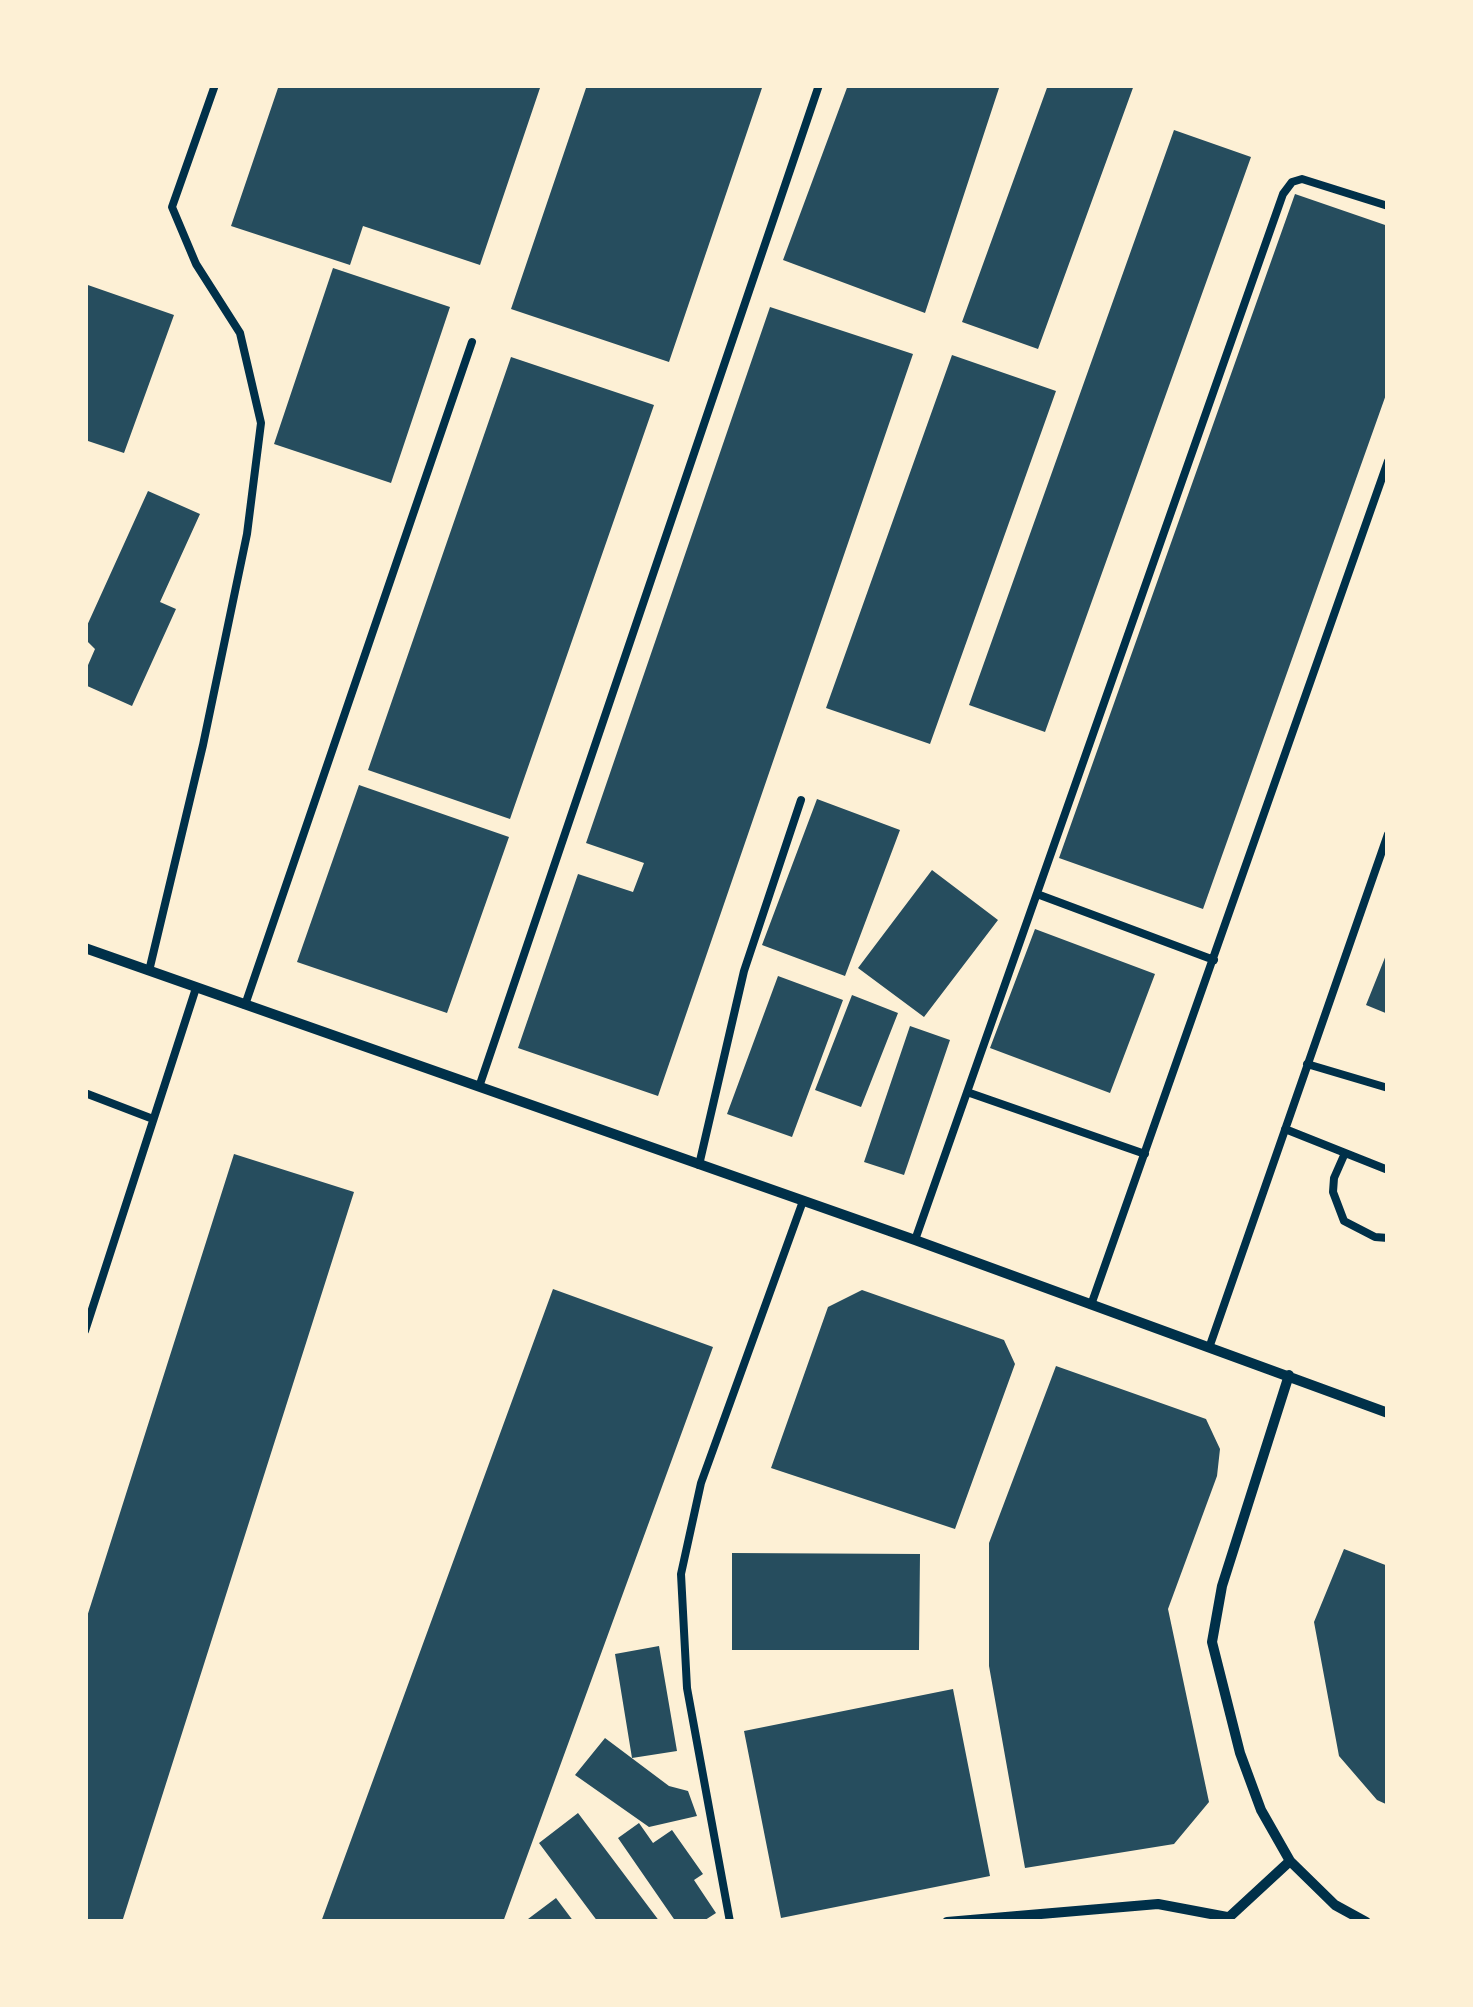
<!DOCTYPE html>
<style>
body{margin:0}
#map{position:relative;width:1473px;height:2007px;overflow:hidden;background:#fdf0d5;font-family:"Noto Serif",serif}
canvas{display:block}
.frame{position:absolute;inset:0;border:88px solid #fdf0d5;pointer-events:none}
</style>
<div id="map">
<canvas width="1473" height="2007"></canvas>
<div class="frame"></div>
</div>
<script>
const ctx = document.querySelector('canvas').getContext('2d');
ctx.lineJoin = 'round';
function paint(path, color) { ctx.fillStyle = color; ctx.fill(path, 'evenodd'); }
const poly = rows => new Path2D(rows.map(r => 'M' + r).join(''));
function stroke(path, color, width, dash) { ctx.strokeStyle = color; ctx.lineWidth = width; ctx.lineCap = dash ? 'butt' : 'round'; ctx.setLineDash(dash || []); ctx.stroke(path); }
paint(poly([
 [279,85,541,85,480,265,363,226,350,265,231,226],
 [587,85,763,85,669,362,511,309],
 [848,85,1000,85,925,313,783,260],
 [1048,85,1134,85,1038,349,962,322],
 [1174,130,1251,157,1045,732,969,705],
 [1295,194,1388,226,1388,389,1203,909,1059,858],
 [333,268,450,307,391,483,274,444],
 [85,284,174,315,124,453,85,440],
 [770,307,913,354,658,1096,518,1048,578,874,633,892,644,863,586,843],
 [952,355,1056,391,930,744,826,708],
 [511,357,654,405,510,819,368,770],
 [148,491,200,514,160,602,176,609,132,706,85,685,85,672,95,649,85,639,85,630],
 [359,785,509,837,447,1013,297,962],
 [817,799,900,830,845,976,762,945],
 [932,870,998,920,924,1017,858,968],
 [1035,929,1155,974,1110,1093,990,1048],
 [1388,950,1388,1014,1366,1005],
 [778,976,843,1000,792,1137,727,1114],
 [852,995,898,1013,861,1107,815,1090],
 [910,1026,950,1040,904,1175,864,1162],
 [234,1154,354,1192,122,1922,85,1922,85,1623],
 [553,1289,713,1347,503,1922,321,1922],
 [862,1290,1004,1340,1015,1364,955,1529,771,1468,828,1307],
 [1056,1366,1206,1419,1220,1449,1217,1476,1168,1609,1209,1802,1174,1844,1025,1868,989,1666,989,1543],
 [1344,1549,1388,1566,1388,1805,1377,1800,1339,1756,1314,1622],
 [732,1553,920,1554,919,1650,732,1650],
 [659,1646,677,1751,632,1758,615,1654],
 [953,1689,990,1876,781,1918,744,1731],
 [605,1738,669,1786,688,1791,697,1816,649,1827,575,1775],
 [578,1813,660,1922,598,1922,539,1843],
 [639,1823,653,1843,672,1830,703,1874,694,1880,716,1913,702,1922,676,1922,618,1838],
 [556,1898,574,1922,524,1922]
]), '#264d5e');
stroke(poly([
 [1037,894,1214,960],
 [149,971,203,745,247,534,261,423,240,333,196,264,172,207,215,85],
 [245,1005,472,342],
 [1307,1064,1388,1088],
 [479,1087,819,85],
 [967,1092,1145,1154],
 [85,1093,153,1119],
 [1285,1129,1388,1170],
 [1345,1153,1334,1178,1333,1192,1344,1221,1375,1237,1388,1238],
 [699,1165,744,971,801,800],
 [915,1240,1283,194,1292,182,1302,179,1388,206],
 [1091,1305,1388,461],
 [85,1331,196,988],
 [1209,1348,1388,834],
 [730,1922,687,1688,681,1574,701,1483,803,1201]
]), '#003049', 8);
stroke(poly([
 [85,948,915,1240,1388,1413],
 [1289,1375,1222,1586,1212,1642,1240,1753,1261,1810,1290,1861,1335,1905,1366,1922],
 [1225,1921,1290,1861],
 [947,1922,1158,1904,1227,1917]
]), '#003049', 10);
</script>
